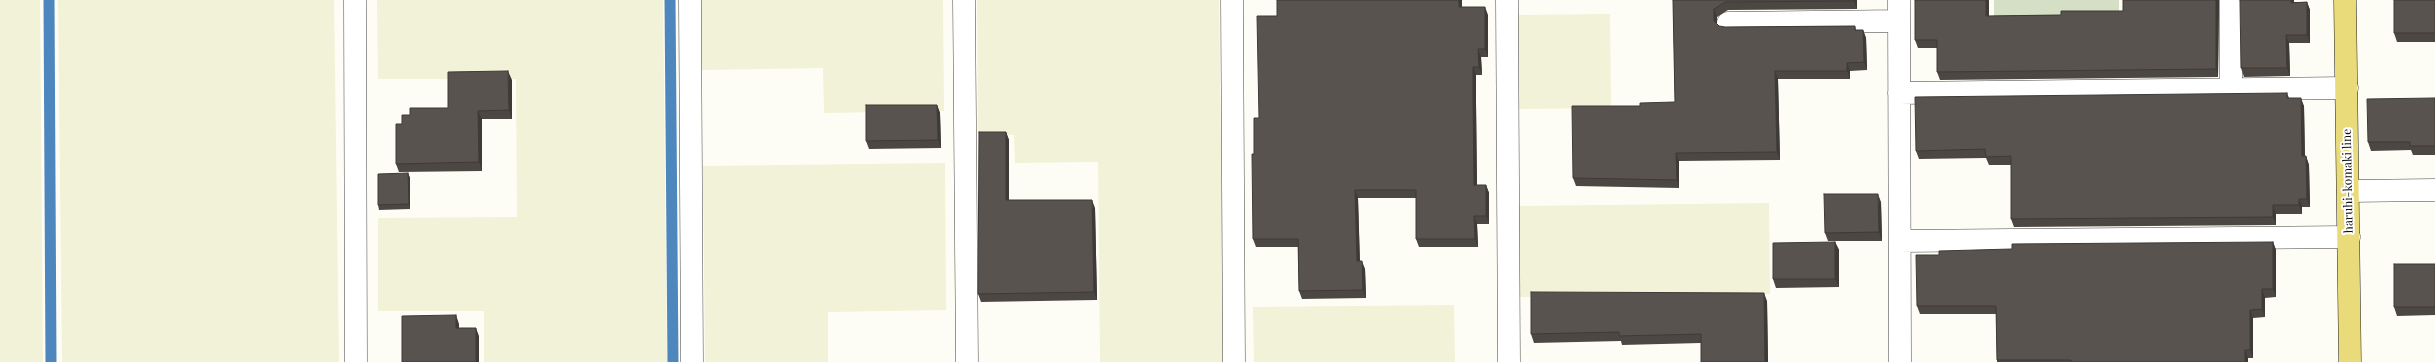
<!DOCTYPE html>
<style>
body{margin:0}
canvas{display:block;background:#fefdf5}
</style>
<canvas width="2435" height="362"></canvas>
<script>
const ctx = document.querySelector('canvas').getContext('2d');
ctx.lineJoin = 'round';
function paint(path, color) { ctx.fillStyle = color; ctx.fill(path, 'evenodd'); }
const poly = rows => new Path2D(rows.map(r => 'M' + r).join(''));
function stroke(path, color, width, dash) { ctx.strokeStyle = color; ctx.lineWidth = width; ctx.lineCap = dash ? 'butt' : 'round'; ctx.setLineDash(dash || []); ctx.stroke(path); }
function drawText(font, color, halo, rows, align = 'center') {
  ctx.font = font + ' "Playfair Display",serif'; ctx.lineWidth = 4; ctx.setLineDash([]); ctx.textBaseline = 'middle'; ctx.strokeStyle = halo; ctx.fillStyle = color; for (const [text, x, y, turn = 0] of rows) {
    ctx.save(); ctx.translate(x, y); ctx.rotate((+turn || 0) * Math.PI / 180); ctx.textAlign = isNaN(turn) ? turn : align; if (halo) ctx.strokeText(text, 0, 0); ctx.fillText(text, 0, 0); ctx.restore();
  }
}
paint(poly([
 [0,0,40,0,43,362,0,362],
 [58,0,334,0,339,362,62,362],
 [377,0,663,0,667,362,484,362,484,311,378,311,378,218,517,217,516,79,378,79],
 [701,0,943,0,944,111,824,113,823,68,702,70],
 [977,0,1219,0,1224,362,1100,362,1098,162,1015,163,1014,135,978,135],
 [1610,14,1611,108,1518,109,1517,15],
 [945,163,946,310,828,312,828,362,705,362,703,166],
 [1769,203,1770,294,1520,297,1519,206],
 [1454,305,1455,362,1254,362,1253,307]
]), '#f1f2d7');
paint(poly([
 [1994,0,2119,0,2119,15,1994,17]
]), '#d4dfc6');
stroke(poly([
 [49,0,51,362],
 [670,0,673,362]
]), '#4e86be', 11);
const minor = poly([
 [355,0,356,362],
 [690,0,692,362],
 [964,0,967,362],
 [1232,0,1234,362],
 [1507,0,1509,362],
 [1899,0,1900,362],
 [2231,0,2231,89],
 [1728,23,1899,21],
 [1899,93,2347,88],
 [2348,191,2435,190],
 [1900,241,2349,237]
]);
const major = poly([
 [2345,0,2350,362]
]);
stroke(minor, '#434343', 23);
stroke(major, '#212121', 23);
stroke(minor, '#fff', 22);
stroke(major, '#e9da7a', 22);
paint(poly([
 [1462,0,1462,7,1488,15,1488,57,1481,57,1482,75,1476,75,1476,103,1477,185,1486,185,1489,193,1489,224,1477,224,1478,247,1419,247,1416,239,1416,198,1358,198,1360,261,1365,269,1366,298,1302,299,1299,291,1298,247,1256,247,1253,239,1254,154,1259,118,1277,16],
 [1673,0,1857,0,1857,9,1728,10,1717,17,1717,24,1719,26,1725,27,1855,26,1856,30,1863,30,1866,38,1867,70,1850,71,1850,79,1778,79,1780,160,1679,161,1679,188,1576,186,1573,178,1640,106,1675,102],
 [1989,0,1989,16,2061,15,2123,11,2123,0,2219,0,2218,77,1940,80,1937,72,1937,48,1918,48,1915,40],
 [2294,0,2294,2,2307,2,2310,10,2310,43,2289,43,2290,76,2244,77,2241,68],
 [2435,0,2435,42,2397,42,2394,33],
 [512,80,512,119,482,119,482,171,399,172,396,164,402,124,448,108],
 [2287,93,2289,98,2304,106,2305,156,2306,156,2309,165,2310,207,2302,207,2302,214,2276,214,2276,225,2014,227,2011,219,2011,165,1989,165,1986,158,1919,159,1916,151],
 [2435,98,2435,155,2413,155,2411,150,2371,151,2368,142],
 [937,105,940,113,941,148,869,149,866,141],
 [1006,132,1009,140,1009,200,1095,208,1097,300,981,302,978,294],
 [408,173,410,178,410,209,379,210,378,205],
 [1881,202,1882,241,1828,241,1825,233],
 [1835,242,1839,250,1839,287,1776,288,1773,279],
 [2273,242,2276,250,2276,297,2265,298,2265,317,2253,318,2253,358,2248,358,2248,362,1997,362,1997,360,1996,314,1920,314,1917,306],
 [2435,264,2435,315,2397,316,2394,307],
 [1767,301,1768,362,1701,362,1701,343,1622,345,1621,341,1534,343,1531,334]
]), '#4c4743');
paint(poly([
 [1459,0,1462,0,1462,15,1459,7],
 [1854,0,1857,0,1857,9,1854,1],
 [1986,0,1989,0,1989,24,1986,16],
 [2216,0,2219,0,2218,77,2216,69],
 [2291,0,2294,0,2294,11,2291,3],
 [2307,2,2310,10,2310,43,2307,35],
 [1485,7,1488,15,1488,57,1485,49],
 [1714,9,1717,17,1717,29,1714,21],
 [1863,30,1866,38,1867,70,1864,62],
 [2286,35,2289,43,2290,76,2287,68],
 [1478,49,1481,57,1482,75,1479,67],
 [1847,63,1850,71,1850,79,1847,71],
 [1473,67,1476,75,1476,103,1477,193,1474,185,1473,95],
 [508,71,512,80,512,119,509,110],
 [1775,71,1778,79,1780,160,1777,152],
 [2301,98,2304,106,2305,165,2302,156],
 [937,105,940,113,941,148,938,140],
 [478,111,482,119,482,171,479,162],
 [1006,132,1009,140,1009,208,1006,200],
 [1676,153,1679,161,1679,188,1677,180],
 [2306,156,2309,165,2310,207,2307,199],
 [408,173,410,178,410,209,409,204],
 [1486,185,1489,193,1489,224,1486,216],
 [1355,190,1358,198,1360,269,1357,261],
 [1878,194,1881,202,1882,241,1879,232],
 [2299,199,2302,207,2302,214,2299,205],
 [1092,200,1095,208,1097,300,1094,292],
 [2273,205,2276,214,2276,225,2273,217],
 [1474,216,1477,224,1478,247,1475,239],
 [1835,242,1839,250,1839,287,1835,279],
 [2273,242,2276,250,2276,297,2273,289],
 [1362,261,1365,269,1366,298,1363,290],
 [2262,289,2265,298,2265,317,2262,309],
 [1764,293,1767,301,1768,362,1765,362],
 [2250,310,2253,318,2253,358,2250,350],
 [456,315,459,324,459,337,456,328],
 [476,328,479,336,479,362,476,362],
 [2245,350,2248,358,2248,362,2245,362]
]), '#3e3a37');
const building = poly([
 [1277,0,1459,0,1459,7,1485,7,1485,49,1478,49,1479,67,1473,67,1473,95,1474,185,1486,185,1486,216,1474,216,1475,239,1416,239,1416,190,1355,190,1357,261,1362,261,1363,290,1299,291,1298,239,1253,239,1252,154,1254,154,1254,118,1259,118,1257,16,1277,16,1277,0],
 [1673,0,1854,0,1854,1,1725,2,1714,9,1714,21,1719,26,1725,27,1855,26,1855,30,1863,30,1864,62,1847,63,1847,71,1775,71,1777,152,1676,153,1677,180,1573,178,1572,106,1640,106,1640,103,1675,102,1673,0],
 [1915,0,1986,0,1986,16,2061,15,2061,11,2123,11,2123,0,2216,0,2216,69,1937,72,1937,40,1915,40,1915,0],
 [2240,0,2291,0,2291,3,2307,2,2307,35,2286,35,2287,68,2241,68,2240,0],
 [2394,0,2435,0,2435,33,2394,33,2394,0],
 [508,71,509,110,478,111,479,162,396,164,396,124,402,124,402,115,410,115,410,108,448,108,448,72,508,71],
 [2287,93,2287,98,2301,98,2302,156,2306,156,2307,199,2299,199,2299,205,2273,205,2273,217,2011,219,2011,156,1986,157,1985,149,1916,151,1915,97,2287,93],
 [2435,98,2435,146,2410,146,2410,142,2368,142,2367,99,2435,98],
 [866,105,937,105,938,140,866,141,866,105],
 [979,132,1006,132,1006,200,1092,200,1094,292,978,294,979,132],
 [408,173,409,204,378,205,378,174,408,173],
 [1824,194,1878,194,1879,232,1825,233,1824,194],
 [1835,242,1835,279,1773,279,1773,243,1835,242],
 [2273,242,2273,289,2262,289,2262,309,2250,310,2250,350,2245,350,2245,362,2072,362,2071,360,1997,360,1996,306,1917,306,1916,255,1939,255,1939,251,2012,249,2012,244,2273,242],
 [2394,264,2435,264,2435,307,2394,307,2394,264],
 [1531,292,1764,293,1765,362,1701,362,1701,334,1619,336,1619,332,1531,334,1531,292],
 [456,315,456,328,476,328,476,362,402,362,402,316,456,315]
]);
paint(building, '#58534e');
stroke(building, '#3e3a37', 1);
drawText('12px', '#101010', '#fff', [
 ["haruhi-komaki line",2348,181,-91]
]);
</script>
